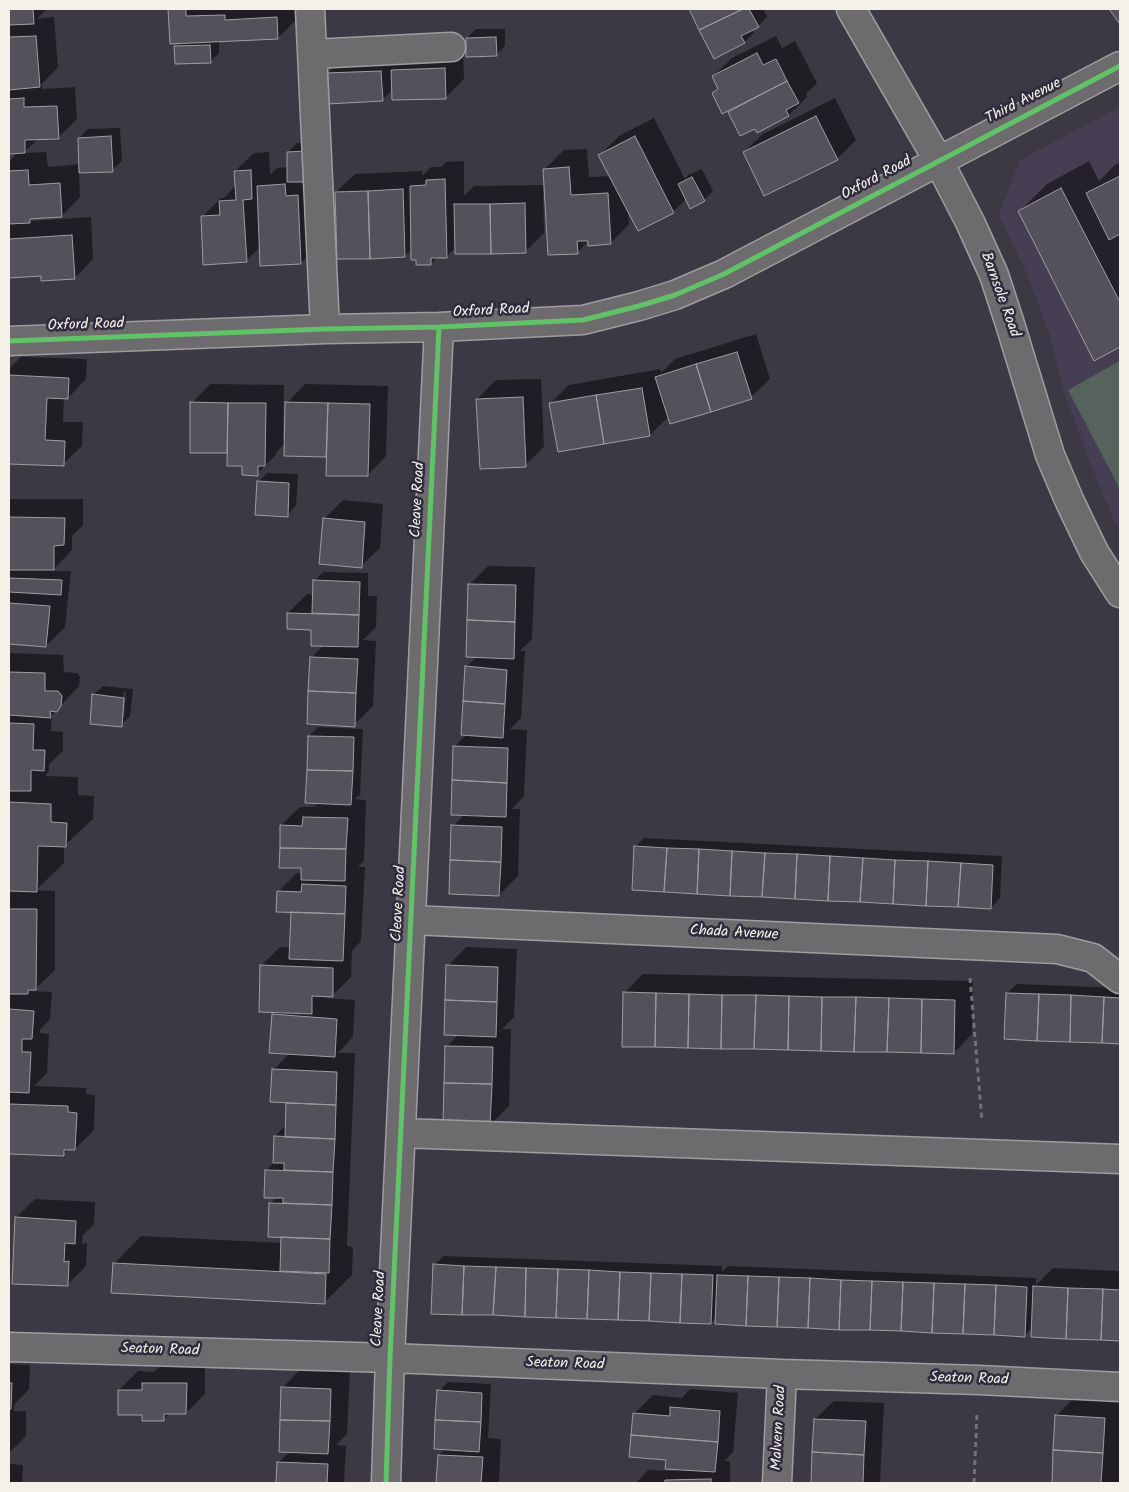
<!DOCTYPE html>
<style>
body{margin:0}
#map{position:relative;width:1129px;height:1492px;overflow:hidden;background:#3c3944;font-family:Kalam,sans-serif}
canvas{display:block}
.frame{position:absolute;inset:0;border:10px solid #f4f1e8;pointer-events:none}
</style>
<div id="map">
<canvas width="1129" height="1492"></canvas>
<div class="frame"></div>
</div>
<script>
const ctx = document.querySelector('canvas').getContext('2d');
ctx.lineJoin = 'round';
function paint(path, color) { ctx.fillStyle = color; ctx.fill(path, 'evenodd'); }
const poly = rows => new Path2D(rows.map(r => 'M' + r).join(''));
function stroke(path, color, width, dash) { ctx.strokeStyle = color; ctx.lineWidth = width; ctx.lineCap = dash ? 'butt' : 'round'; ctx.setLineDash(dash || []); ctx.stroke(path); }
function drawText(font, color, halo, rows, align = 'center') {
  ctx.font = font + ' Kalam,sans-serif'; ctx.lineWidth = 5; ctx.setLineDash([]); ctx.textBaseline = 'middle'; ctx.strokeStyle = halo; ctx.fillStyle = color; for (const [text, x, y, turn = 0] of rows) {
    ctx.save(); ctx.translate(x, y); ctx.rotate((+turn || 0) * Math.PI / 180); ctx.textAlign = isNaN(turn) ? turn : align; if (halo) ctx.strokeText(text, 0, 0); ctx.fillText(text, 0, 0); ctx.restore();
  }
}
paint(poly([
 [1120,107,1120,530,1112,516,1091,465,1064,392,1050,335,1026,272,999,215,1020,160]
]), '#463f54');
paint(poly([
 [1120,361,1120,489,1068,390]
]), '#56635d');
paint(poly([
 [9,9,47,9,37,19,54,17,58,67,42,84,42,89,75,87,77,119,58,138,38,139,23,153,46,152,48,167,80,164,79,138,88,129,120,128,122,161,112,170,79,172,80,197,62,216,34,218,31,221,91,217,93,259,75,278,42,275,9,277,9,225,10,223,9,223,9,162,18,152,9,153],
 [169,9,296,9,297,19,278,38,219,41,219,53,210,62,176,46,180,43,171,43],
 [690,9,763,9,767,17,758,26,752,29,754,33,744,42,715,57],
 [476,29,505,29,505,46,496,55,467,38],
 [776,36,782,48,795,41,817,83,806,94,807,97,789,115,755,127,740,134,728,110,713,93,719,87,713,76,732,58],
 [463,50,464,79,445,98,393,89,382,100,328,73,346,55],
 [835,98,856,140,837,159,744,152,763,134],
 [654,118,685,179,688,175,702,169,713,191,704,200,686,199,673,212,628,210,629,224,611,243,589,240,577,253,545,169,564,150,587,149,589,177,611,176,600,155,619,136],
 [297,143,314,143,320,244,301,263,261,246,246,261,202,217,221,198,224,198,236,185,235,171,254,153,269,152,270,175,277,168,288,167,288,152],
 [464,161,464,196,474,186,543,185,544,233,525,252,456,247,446,257,438,257,431,264,413,248,405,256,336,192,355,174,422,171,422,176,431,167,441,167,446,162],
 [1089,161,1099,181,1115,165,1120,163,1120,346,1095,359,1020,211,1047,184],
 [756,334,770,379,751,397,669,416,650,435,551,403,569,385,660,369,661,373,675,359],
 [21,357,87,359,86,379,68,398,64,398,63,422,83,422,82,446,63,464,9,462,9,369],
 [541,379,544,447,525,465,477,399,496,380],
 [210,384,284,385,283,440,286,440,287,403,305,384,388,386,386,456,368,475,327,455,285,455,285,443,276,453,276,455,257,474,229,452,191,452,192,403],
 [267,473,298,474,296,506,287,515,258,482],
 [9,499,83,499,83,525,72,536,72,550,52,571,71,571,65,627,46,646,9,643],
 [343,500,383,504,380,548,361,566,324,519],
 [488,566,535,567,532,639,520,651,525,651,521,718,510,729,527,730,524,796,512,809,520,809,518,876,499,895,453,826,465,814,454,747,467,734,466,667,477,657,470,584],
 [323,572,368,573,368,596,377,596,376,627,363,640,376,641,373,706,354,725,311,658,324,645,313,629,288,613,307,594,314,595,314,581],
 [9,653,63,655,64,672,77,673,80,677,79,686,52,715,51,731,63,732,63,751,49,764,49,771,45,776,78,777,78,795,94,796,93,819,64,846,64,863,36,890,55,891,55,970,36,988,32,989,30,991,52,992,50,1019,40,1030,40,1033,49,1034,47,1073,34,1086,86,1088,86,1094,95,1095,94,1130,75,1149,69,1149,63,1155,9,1153],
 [103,686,133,689,130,716,121,725,93,695],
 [124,691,126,692,124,717,121,717],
 [318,727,363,729,360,795,355,799,366,800,364,861,358,867,365,867,361,941,352,951,351,977,332,996,328,996,325,998,355,1000,353,1037,338,1053,355,1053,347,1246,353,1247,352,1275,324,1303,114,1264,141,1236,282,1243,282,1236,271,1203,277,1197,266,1171,274,1162,275,1136,287,1124,288,1102,273,1070,290,1053,273,1015,277,1011,261,966,280,947,291,947,292,911,278,892,297,873,302,873,302,866,281,825,300,807,314,807,319,802,309,736],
 [644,838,1002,856,1000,898,991,908,635,847],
 [466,947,517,949,514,1017,502,1029,511,1029,509,1106,490,1125,446,1047,458,1035,448,966],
 [643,974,973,981,972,1034,954,1053,624,993],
 [1017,984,1120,988,1120,1043,1005,1038,1007,993],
 [35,1199,95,1202,94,1224,83,1235,82,1244,87,1243,86,1266,67,1285,16,1218],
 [444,1256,722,1266,722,1272,728,1266,1036,1278,1036,1285,1053,1268,1120,1271,1120,1340,1032,1336,1033,1327,1025,1335,717,1317,711,1323,434,1265],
 [9,1364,30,1365,29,1389,14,1405,14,1411,26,1411,26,1436,10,1452,10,1464,23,1465,22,1483,9,1483],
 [162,1364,205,1365,205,1394,186,1413,170,1413,164,1419,143,1414,119,1390,138,1371,154,1372],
 [301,1369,350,1371,347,1434,336,1445,346,1446,344,1483,277,1483,278,1463,289,1452,282,1388],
 [448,1382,491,1384,488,1438,501,1439,499,1483,438,1483,439,1455,446,1448,439,1391],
 [690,1389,738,1393,733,1452,724,1461,730,1461,730,1483,636,1483,648,1470,676,1471,678,1468,668,1459,634,1414,653,1395,682,1398],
 [1075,1397,1120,1399,1119,1483,1053,1483,1056,1416],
 [834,1401,884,1403,880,1483,812,1483,815,1419]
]), '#0007');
const building = poly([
 [9,9,49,9,33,9,34,24,9,25,9,9],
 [168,9,186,9,186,16,225,15,225,20,277,17,278,39,170,44,168,9],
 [689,9,743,9,699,30,689,9],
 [743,9,749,9,759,27,741,36,745,43,714,59,699,30,743,9],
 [1109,9,1120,9,1120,22,1119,23,1109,9],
 [36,36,40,87,9,90,9,37,36,36],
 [496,37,497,56,466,57,466,38,496,37],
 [210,45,211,63,175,64,174,46,210,45],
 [757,53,763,65,776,59,787,81,722,114,712,93,718,89,712,76,757,53],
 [445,68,446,99,392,100,391,70,445,68],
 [381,71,383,101,327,104,326,73,381,71],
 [787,81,799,103,786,110,789,116,757,133,755,129,740,136,728,112,787,81],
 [24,98,24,107,57,106,59,139,25,140,25,153,9,154,9,99,24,98],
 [816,116,838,160,764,196,743,152,816,116],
 [111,136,113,172,79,173,78,138,111,136],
 [635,136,674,213,638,231,598,155,635,136],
 [306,151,306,182,287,182,287,152,306,151],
 [569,167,571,195,608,193,611,244,588,246,588,241,577,241,578,254,548,255,543,169,569,167],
 [28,170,29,185,60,183,62,217,30,219,30,223,9,224,9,171,28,170],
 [251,170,252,199,243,200,247,262,203,265,201,216,220,215,219,201,236,200,234,171,251,170],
 [1120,176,1120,234,1109,240,1086,193,1120,176],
 [692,177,705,201,690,209,678,184,692,177],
 [445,179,447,258,431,258,431,265,416,265,416,260,411,260,410,186,426,185,426,180,445,179],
 [285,184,286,196,298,195,301,264,260,266,257,186,285,184],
 [1061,188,1120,302,1120,347,1094,361,1018,211,1061,188],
 [403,189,405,257,370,259,368,191,403,189],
 [368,191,370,259,337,259,335,192,368,191],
 [525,203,526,253,491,254,490,204,525,203],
 [454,204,490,204,491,254,455,254,454,204],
 [72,235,75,279,41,281,41,276,9,278,9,239,72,235],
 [737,352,752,399,711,412,696,364,737,352],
 [696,364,711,412,670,424,655,377,696,364],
 [9,375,69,378,68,399,47,398,45,440,65,441,64,466,9,464,9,375],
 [642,388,650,436,604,444,596,395,642,388],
 [596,395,604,444,558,452,549,403,596,395],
 [523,397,526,467,480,469,476,399,523,397],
 [190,402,228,403,227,453,190,453,190,402],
 [285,402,328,403,326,457,284,456,285,402],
 [228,403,266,403,265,466,258,466,258,476,242,475,242,466,227,466,228,403],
 [328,403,370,404,368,476,326,476,328,403],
 [257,481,289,483,288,517,255,515,257,481],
 [9,517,65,518,64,545,54,546,54,570,9,570,9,517],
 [323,518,365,522,362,568,319,564,323,518],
 [9,578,62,580,61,595,9,592,9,578],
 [313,580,360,582,359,615,312,613,313,580],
 [468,584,516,585,515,622,467,620,468,584],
 [9,603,50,606,46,647,9,644,9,603],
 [287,613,359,615,358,647,311,646,311,630,287,629,287,613],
 [467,620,515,622,514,659,466,657,467,620],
 [310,657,358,659,356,693,308,691,310,657],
 [465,666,507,670,505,704,463,701,465,666],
 [9,672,45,673,45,691,58,691,62,696,61,706,57,712,50,711,51,718,9,715,9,672],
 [308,691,356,693,355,727,307,724,308,691],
 [92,694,124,698,122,727,90,724,92,694],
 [463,701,505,704,503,738,461,735,463,701],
 [9,723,34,724,33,750,45,750,44,771,31,770,31,791,9,791,9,723],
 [308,736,354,737,353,771,307,770,308,736],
 [453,746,508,748,507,783,452,780,453,746],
 [307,770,353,771,351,805,305,803,307,770],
 [452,780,507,783,506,817,451,815,452,780],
 [9,802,51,804,51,822,67,823,66,847,38,846,37,892,9,891,9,802],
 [303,817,348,818,346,849,280,848,280,825,302,826,303,817],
 [451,825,502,827,501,862,450,860,451,825],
 [634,846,667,848,664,892,632,890,634,846],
 [280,848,346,849,345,881,301,880,301,868,279,868,280,848],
 [667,848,699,849,697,894,664,892,667,848],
 [699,849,732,851,730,896,697,894,699,849],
 [732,851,765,853,762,897,730,896,732,851],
 [765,853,797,854,795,899,762,897,765,853],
 [797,854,830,856,828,901,795,899,797,854],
 [830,856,863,858,860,902,828,901,830,856],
 [863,858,895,860,893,904,860,902,863,858],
 [450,860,501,862,499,896,449,894,450,860],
 [895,860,928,861,926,906,893,904,895,860],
 [928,861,961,863,958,907,926,906,928,861],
 [961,863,993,865,991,909,958,907,961,863],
 [302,884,346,886,345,914,276,912,277,891,301,892,302,884],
 [9,909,37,909,36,990,28,990,28,994,9,994,9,909],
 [291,912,345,914,343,961,289,959,291,912],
 [260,965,333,968,333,997,312,996,312,1014,259,1012,260,965],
 [446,965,498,967,497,1002,445,1000,446,965],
 [623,992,656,993,655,1047,622,1047,623,992],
 [656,993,689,994,688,1048,655,1047,656,993],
 [1006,993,1039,994,1037,1041,1004,1039,1006,993],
 [689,994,722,995,721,1049,688,1048,689,994],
 [1039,994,1071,995,1070,1042,1037,1041,1039,994],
 [722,995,756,995,754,1049,721,1049,722,995],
 [756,995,789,996,788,1050,754,1049,756,995],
 [1071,995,1104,997,1102,1043,1070,1042,1071,995],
 [789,996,822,997,821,1051,788,1050,789,996],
 [822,997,856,997,854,1052,821,1051,822,997],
 [856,997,889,998,887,1052,854,1052,856,997],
 [1104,997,1120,998,1120,1044,1102,1043,1104,997],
 [889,998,922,999,921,1053,887,1052,889,998],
 [922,999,955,1000,954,1054,921,1053,922,999],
 [445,1000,497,1002,496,1037,444,1035,445,1000],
 [9,1009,34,1011,32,1039,22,1039,22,1052,31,1052,29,1093,9,1092,9,1009],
 [272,1014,337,1019,335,1057,269,1053,272,1014],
 [445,1046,493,1047,492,1084,444,1083,445,1046],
 [272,1069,337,1072,336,1105,270,1102,272,1069],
 [444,1083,492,1084,490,1126,443,1125,444,1083],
 [286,1103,336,1105,335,1139,285,1137,286,1103],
 [9,1104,68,1106,68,1112,77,1113,75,1150,64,1150,64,1156,9,1154,9,1104],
 [274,1136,335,1139,333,1172,284,1170,284,1163,273,1163,274,1136],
 [265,1170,333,1172,332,1205,283,1203,283,1198,264,1198,265,1170],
 [269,1203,332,1205,330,1239,268,1237,269,1203],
 [15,1217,76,1221,75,1244,65,1243,64,1262,69,1261,68,1286,12,1284,15,1217],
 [281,1237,330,1239,329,1273,280,1271,281,1237],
 [113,1263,326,1274,325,1304,111,1293,113,1263],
 [433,1264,464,1266,462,1315,431,1314,433,1264],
 [464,1266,496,1267,493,1315,462,1315,464,1266],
 [496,1267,526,1268,525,1317,493,1315,496,1267],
 [526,1268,558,1269,556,1318,525,1317,526,1268],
 [558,1269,589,1270,587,1319,556,1318,558,1269],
 [589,1270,620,1272,618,1320,587,1319,589,1270],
 [620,1272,651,1273,649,1321,618,1320,620,1272],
 [651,1273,682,1274,680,1323,649,1321,651,1273],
 [682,1274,713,1275,711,1324,680,1323,682,1274],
 [717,1275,748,1276,746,1326,715,1324,717,1275],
 [748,1276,779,1277,777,1327,746,1326,748,1276],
 [779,1277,810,1278,808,1328,777,1327,779,1277],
 [810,1278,841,1280,839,1330,808,1328,810,1278],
 [841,1280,872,1281,870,1330,839,1330,841,1280],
 [872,1281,903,1282,901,1331,870,1330,872,1281],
 [903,1282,934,1283,932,1333,901,1331,903,1282],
 [934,1283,965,1284,963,1334,932,1333,934,1283],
 [965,1284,996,1285,994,1335,963,1334,965,1284],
 [996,1285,1027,1287,1025,1337,994,1335,996,1285],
 [1033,1286,1068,1288,1066,1339,1031,1337,1033,1286],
 [1068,1288,1103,1289,1101,1340,1066,1339,1068,1288],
 [1103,1289,1120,1290,1120,1341,1101,1340,1103,1289],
 [9,1383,12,1383,11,1409,9,1409,9,1383],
 [142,1383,187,1383,186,1414,164,1414,164,1421,142,1421,142,1415,118,1415,118,1390,142,1390,142,1383],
 [281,1387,331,1389,330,1421,280,1420,281,1387],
 [437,1390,482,1393,481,1422,435,1420,437,1390],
 [670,1407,720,1411,718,1442,631,1435,633,1413,670,1416,670,1407],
 [1055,1415,1105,1418,1103,1453,1053,1450,1055,1415],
 [814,1419,866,1421,864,1455,812,1452,814,1419],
 [280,1420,330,1421,328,1454,279,1452,280,1420],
 [435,1420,481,1422,479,1452,434,1449,435,1420],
 [631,1435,718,1442,715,1472,665,1469,666,1460,629,1457,631,1435],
 [1053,1450,1103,1453,1101,1483,1052,1483,1053,1450],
 [812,1452,864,1455,863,1483,811,1483,812,1452],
 [438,1455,483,1457,481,1483,436,1483,438,1455],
 [277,1462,328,1464,327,1483,276,1483,277,1462],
 [711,1479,711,1483,665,1483,665,1480,711,1479]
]);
paint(building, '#54515c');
stroke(building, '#9f9da0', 1);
const minor = poly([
 [310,9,325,329],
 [851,9,938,160,970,222,994,275,1010,324,1050,455,1070,502,1094,552,1120,593],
 [313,54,451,47],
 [9,341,325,329,439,327,583,320,639,306,675,295,724,274,1120,66],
 [411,920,1057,949,1093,958,1120,979],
 [401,1133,1120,1159],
 [9,1347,390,1358,782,1374,979,1380,1120,1387],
 [386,1483,390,1358,439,327],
 [777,1483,782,1374]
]);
stroke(minor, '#9f9da0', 31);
stroke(poly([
 [970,978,982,1121],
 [974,1483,977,1413]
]), '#747276', 3, [5, 4]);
stroke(minor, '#6e6b6e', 28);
stroke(poly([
 [9,341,325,329,439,327,583,320,639,306,675,295,724,274,1120,66],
 [386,1483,390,1358,439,327]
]), '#61c268', 5);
drawText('15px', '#f4f1e8', '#2f2a3d', [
 ["Third Avenue",1024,102,-27],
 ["Oxford Road",877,179,-28],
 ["Barnsole Road",999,295,70],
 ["Oxford Road",491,312,-3],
 ["Oxford Road",86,326,-2],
 ["Cleave Road",419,500,-87],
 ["Cleave Road",400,904,-87],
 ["Chada Avenue",734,934,3],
 ["Cleave Road",380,1309,-87],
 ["Seaton Road",160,1351,2],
 ["Seaton Road",565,1365,2],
 ["Seaton Road",969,1380,2],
 ["Malvern Road",780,1428,-87]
]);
</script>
